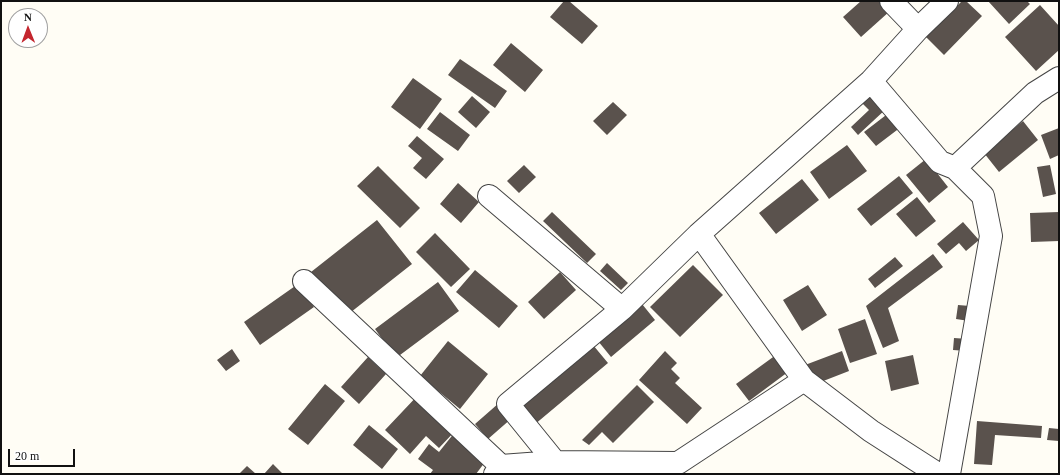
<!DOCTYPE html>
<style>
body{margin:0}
#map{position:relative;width:1060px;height:475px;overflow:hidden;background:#fffdf5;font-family:"Times New Roman",serif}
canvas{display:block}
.frame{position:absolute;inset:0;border:2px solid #111;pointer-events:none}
.north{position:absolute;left:8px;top:8px;width:40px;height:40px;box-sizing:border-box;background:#fff;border:1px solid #a0a0a0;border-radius:50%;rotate:359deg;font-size:11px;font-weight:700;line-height:16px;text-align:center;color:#111}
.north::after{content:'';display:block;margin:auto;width:14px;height:18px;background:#c4262e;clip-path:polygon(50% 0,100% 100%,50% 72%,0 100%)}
.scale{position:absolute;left:8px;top:449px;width:67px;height:18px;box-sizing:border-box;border:2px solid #111;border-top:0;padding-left:5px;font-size:12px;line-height:14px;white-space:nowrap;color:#111;-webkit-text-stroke:3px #fff;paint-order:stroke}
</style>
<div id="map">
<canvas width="1060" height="475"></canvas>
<div class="frame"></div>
<div class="north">N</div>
<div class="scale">20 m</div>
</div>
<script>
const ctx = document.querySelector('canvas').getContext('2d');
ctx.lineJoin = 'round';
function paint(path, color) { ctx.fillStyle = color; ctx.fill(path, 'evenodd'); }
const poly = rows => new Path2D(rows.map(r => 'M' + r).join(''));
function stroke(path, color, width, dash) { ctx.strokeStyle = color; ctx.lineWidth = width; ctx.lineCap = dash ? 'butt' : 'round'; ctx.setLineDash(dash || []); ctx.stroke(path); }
paint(poly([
 [564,1,569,1,598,26,582,44,550,17],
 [861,1,881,1,890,11,861,37,843,17],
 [962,1,966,1,982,16,944,55,926,37],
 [988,1,1027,1,1030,4,1009,24],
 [1040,5,1059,26,1059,50,1036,71,1005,37],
 [511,43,543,70,525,92,493,65],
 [460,59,507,91,495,108,448,75],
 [413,78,442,99,420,129,391,107],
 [871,93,886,109,858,135,851,127,869,110,861,102],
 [472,96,490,112,476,128,458,112],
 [613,102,627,115,607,135,593,121],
 [440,112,470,135,458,151,427,129],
 [890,112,901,127,876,146,864,132],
 [1023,121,1038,140,999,172,984,153],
 [1059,128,1059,155,1050,159,1041,135],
 [417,136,444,159,426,179,413,168,422,158,408,146],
 [847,145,867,171,829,199,810,172],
 [926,159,948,187,929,203,906,175],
 [524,165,536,177,519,193,507,181],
 [1050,165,1056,194,1043,197,1037,167],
 [378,166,420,208,400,228,357,186],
 [899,176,913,193,871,226,857,209],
 [802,179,819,200,776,234,759,213],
 [458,183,479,202,461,223,440,204],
 [917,197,936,221,916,237,896,214],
 [552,212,596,254,587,263,543,221],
 [1059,212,1059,241,1031,242,1030,213],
 [377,220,412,264,346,316,311,272],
 [963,222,979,240,966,251,959,243,946,254,937,244],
 [435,233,470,269,451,287,416,252],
 [933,254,943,267,888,308,899,341,883,348,866,306],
 [895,257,903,266,875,288,868,279],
 [607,263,628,283,621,290,600,271],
 [693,265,723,295,680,337,650,307],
 [475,270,518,306,499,328,456,292],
 [560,272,576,290,544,319,528,302],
 [438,282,459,311,396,358,375,329],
 [298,284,314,307,260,345,244,322],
 [808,285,827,315,802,331,783,300],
 [642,304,655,320,611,357,598,341],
 [958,305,970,306,969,321,956,319],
 [865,319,877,354,850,363,838,329],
 [954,338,968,339,967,351,953,350],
 [448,341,488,374,460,409,420,376],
 [593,345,608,363,534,425,519,407],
 [232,349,240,361,226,371,217,360],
 [665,351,677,363,671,369,680,378,675,383,702,408,687,424,639,380],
 [842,351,849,371,813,385,805,365],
 [780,352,792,369,749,401,736,384],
 [913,355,919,384,891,391,885,361],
 [368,357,386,374,359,404,341,387],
 [325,384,345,401,308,445,288,429],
 [637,385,654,402,613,443,602,432,589,445,582,440],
 [420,393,457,429,439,448,426,436,410,454,385,430],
 [499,403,512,418,488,439,475,424],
 [977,421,1042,426,1041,438,995,435,992,465,974,464],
 [369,425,398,449,382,469,353,445],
 [1049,428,1059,429,1059,441,1047,440],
 [455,432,488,458,476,474,430,474,433,470,418,459,429,444,439,452],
 [273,464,283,474,264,474],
 [247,466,256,474,239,474]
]), '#5a524d');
const minor = poly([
 [891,1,918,29],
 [871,81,940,162,955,168,983,196,991,236,949,474],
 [955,168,1035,93,1059,78],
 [489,196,622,309],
 [699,234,804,380,871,431,938,474],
 [304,281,501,466],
 [555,462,508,404,622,309,699,234,871,81,918,29,947,1],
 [495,474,501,466,555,462,678,463,804,380]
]);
stroke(minor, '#444', 24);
stroke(minor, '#fff', 22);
</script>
